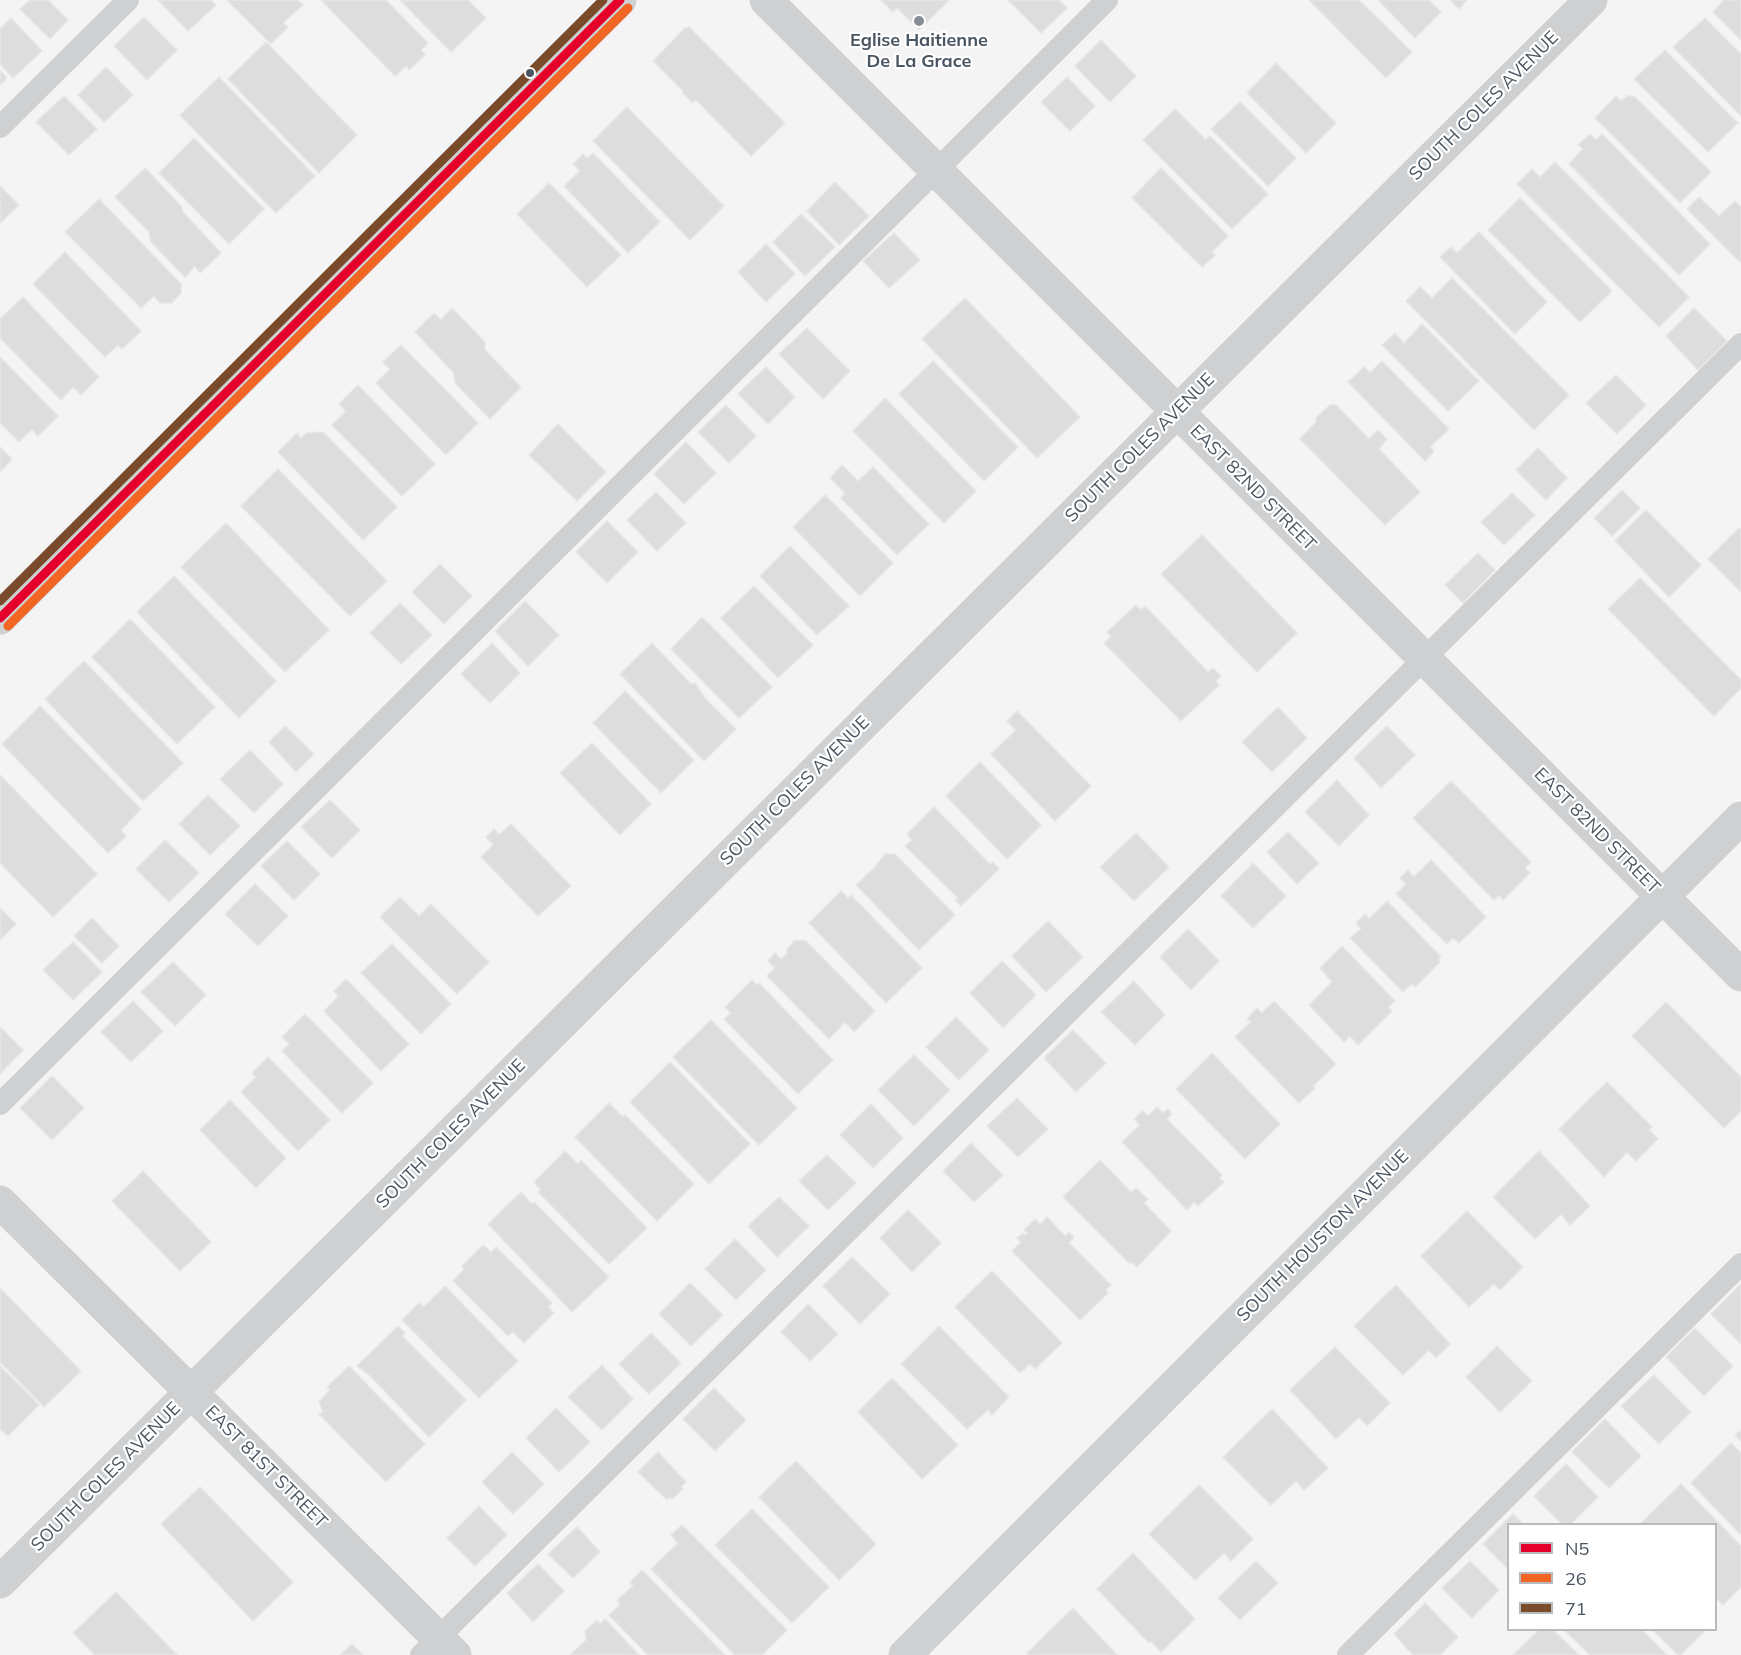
<!DOCTYPE html>
<style>
body{margin:0}
#map{position:relative;width:1741px;height:1655px;overflow:hidden;background:#f4f4f4;font-family:Mulish,sans-serif}
canvas{display:block}
.legend{position:absolute;left:1507px;top:1523px;width:210px;height:108px;box-sizing:border-box;background:#fff;border:2px solid #b7bbc0;margin:0;padding:8px 10px;list-style:none;font-size:18px;color:#4a5661}
.legend li{display:flex;align-items:center;gap:12px;height:30px}
.legend b{width:30px;border:2px solid #b7bbc0}
</style>
<div id="map">
<canvas width="1741" height="1655"></canvas>
<ul class="legend">
<li><b style="height:8px;background:#e4002b"></b>N5</li>
<li><b style="height:8px;background:#f26522"></b>26</li>
<li><b style="height:8px;background:#7a4b2a"></b>71</li>
</ul>
</div>
<script>
const ctx = document.querySelector('canvas').getContext('2d');
ctx.lineJoin = 'round';
function paint(path, color) { ctx.fillStyle = color; ctx.fill(path, 'evenodd'); }
const poly = rows => new Path2D(rows.map(r => 'M' + r).join(''));
function stroke(path, color, width, dash) { ctx.strokeStyle = color; ctx.lineWidth = width; ctx.lineCap = dash ? 'butt' : 'round'; ctx.setLineDash(dash || []); ctx.stroke(path); }
function drawText(font, color, halo, rows, align = 'center') {
  ctx.font = font + ' Mulish,sans-serif'; ctx.lineWidth = 4.5; ctx.setLineDash([]); ctx.textBaseline = 'middle'; ctx.strokeStyle = halo; ctx.fillStyle = color; for (const [text, x, y, turn = 0] of rows) {
    ctx.save(); ctx.translate(x, y); ctx.rotate((+turn || 0) * Math.PI / 180); ctx.textAlign = isNaN(turn) ? turn : align; if (halo) ctx.strokeText(text, 0, 0); ctx.fillText(text, 0, 0); ctx.restore();
  }
}
const building = poly([
 [30,0,48,0,68,20,50,39,20,9,30,0],
 [158,0,211,0,216,5,188,31,158,0],
 [227,0,298,0,303,5,283,23,288,27,271,44,227,0],
 [321,0,386,0,428,43,421,50,425,55,409,70,406,66,395,76,321,0],
 [400,0,468,0,486,18,451,52,400,0],
 [881,0,949,0,919,30,897,8,893,12,881,0],
 [1008,0,1059,0,1067,8,1041,33,1008,0],
 [1309,0,1359,0,1412,52,1386,78,1309,0],
 [1378,0,1429,0,1441,12,1415,38,1378,0],
 [1450,0,1467,0,1459,9,1450,0],
 [1724,0,1741,0,1741,40,1713,12,1724,0],
 [144,17,177,50,147,80,114,46,144,17],
 [11,18,42,51,13,78,0,64,0,29,11,18],
 [1705,18,1741,54,1741,116,1673,47,1705,18],
 [689,27,785,123,751,156,696,100,692,103,682,92,683,91,653,61,685,28,689,27],
 [1101,40,1136,76,1110,102,1075,66,1101,40],
 [266,42,357,135,319,173,228,79,266,42],
 [1665,50,1738,123,1708,152,1634,79,1665,50],
 [1276,63,1336,123,1306,153,1247,93,1276,63],
 [106,67,133,95,104,122,78,95,106,67],
 [0,70,7,78,0,85,0,70],
 [219,77,315,176,276,213,180,115,219,77],
 [1067,77,1095,106,1070,131,1041,102,1067,77],
 [64,96,97,129,69,155,36,122,64,96],
 [1616,96,1621,101,1627,96,1634,96,1711,172,1680,203,1595,118,1616,96],
 [1240,102,1296,158,1268,186,1211,129,1240,102],
 [627,107,724,206,690,240,593,141,627,107],
 [1175,109,1206,140,1210,136,1268,194,1232,229,1143,140,1175,109],
 [1590,134,1596,140,1602,134,1710,244,1679,275,1569,164,1583,149,1578,145,1590,134],
 [194,138,264,209,229,244,159,173,194,138],
 [593,153,660,222,628,253,564,186,580,171,573,164,583,154,587,158,593,153],
 [1555,162,1689,297,1659,327,1517,184,1532,169,1540,177,1555,162],
 [145,168,181,206,183,212,221,253,200,273,195,266,185,277,151,242,149,232,115,197,145,168],
 [1161,168,1228,236,1212,252,1215,255,1202,267,1132,198,1161,168],
 [835,182,869,216,839,245,807,211,835,182],
 [549,183,621,255,587,287,517,214,549,183],
 [0,186,19,205,0,223,0,186],
 [1699,197,1719,216,1735,201,1741,207,1741,263,1687,209,1699,197],
 [1520,198,1612,291,1580,322,1488,230,1520,198],
 [99,199,181,284,181,293,172,303,160,303,154,296,141,308,65,232,99,199],
 [801,214,835,247,805,276,773,242,801,214],
 [1479,232,1547,302,1515,334,1440,257,1451,247,1457,253,1479,232],
 [894,233,920,260,889,288,863,261,894,233],
 [766,244,795,274,766,302,738,272,766,244],
 [65,252,141,331,122,349,118,345,105,357,33,284,65,252],
 [1452,278,1569,395,1534,430,1406,301,1420,287,1432,298,1452,278],
 [23,297,99,377,81,395,73,387,61,400,0,338,0,319,23,297],
 [965,298,1080,417,1037,458,922,339,965,298],
 [452,308,485,342,485,350,521,387,490,419,455,383,454,373,415,332,434,313,441,320,452,308],
 [1694,308,1727,341,1698,370,1666,336,1694,308],
 [1422,324,1479,381,1448,411,1382,345,1395,333,1404,343,1422,324],
 [807,328,850,371,823,399,779,354,807,328],
 [401,345,478,423,446,455,376,383,390,369,383,362,401,345],
 [0,357,58,416,38,436,32,429,19,442,0,423,0,357],
 [933,361,1018,447,984,481,899,394,933,361],
 [1382,361,1449,429,1430,447,1434,451,1425,461,1348,382,1364,367,1370,373,1382,361],
 [766,367,795,397,768,424,738,394,766,367],
 [1616,375,1646,405,1617,434,1586,403,1616,375],
 [358,385,435,464,402,496,332,425,346,411,339,404,358,385],
 [885,398,976,491,944,523,853,431,885,398],
 [726,405,756,436,729,463,698,432,726,405],
 [1330,405,1336,405,1369,439,1378,430,1387,439,1379,449,1420,492,1385,525,1300,439,1316,422,1316,418,1330,405],
 [558,424,606,472,577,501,529,455,558,424],
 [323,432,397,507,363,540,278,452,297,433,301,438,307,433,323,432],
 [686,442,716,473,684,504,654,474,686,442],
 [0,447,12,459,0,472,0,447],
 [1538,448,1567,478,1546,500,1516,470,1538,448],
 [842,465,858,481,873,467,929,524,897,555,841,498,845,493,830,478,842,465],
 [278,469,387,581,350,616,241,506,278,469],
 [1622,490,1640,508,1612,536,1594,518,1622,490],
 [656,492,686,523,657,551,627,520,656,492],
 [1512,493,1535,515,1504,545,1481,522,1512,493],
 [825,495,893,563,860,596,793,527,825,495],
 [1646,510,1701,565,1669,597,1615,541,1646,510],
 [607,521,638,552,607,583,576,552,607,521],
 [226,523,329,630,285,672,181,567,226,523],
 [1739,528,1741,531,1741,592,1708,559,1739,528],
 [1202,535,1297,633,1257,672,1161,574,1202,535],
 [790,546,849,606,817,635,760,576,790,546],
 [1478,553,1495,570,1463,603,1445,585,1478,553],
 [440,564,472,596,444,624,412,592,440,564],
 [174,576,276,681,239,718,137,612,174,576],
 [1640,578,1741,680,1741,688,1714,716,1608,609,1640,578],
 [754,586,813,645,778,678,721,618,754,586],
 [525,601,559,635,528,666,495,631,525,601],
 [400,603,432,635,401,664,370,633,400,603],
 [1136,605,1141,610,1145,606,1208,672,1213,668,1221,676,1216,681,1219,685,1181,721,1104,643,1111,637,1107,632,1136,605],
 [702,617,772,687,739,718,671,649,702,617],
 [130,619,215,707,177,744,92,657,130,619],
 [492,643,520,673,490,703,461,674,492,643],
 [652,643,690,683,696,684,704,697,736,729,704,761,620,674,652,643],
 [84,661,183,763,143,801,45,699,84,661],
 [625,691,694,760,661,793,593,723,625,691],
 [40,706,141,809,121,830,126,836,108,853,2,744,40,706],
 [1278,707,1307,738,1272,772,1242,742,1278,707],
 [1017,711,1091,786,1055,821,991,754,1016,730,1007,721,1017,711],
 [285,726,314,754,296,772,269,742,285,726],
 [1387,726,1415,755,1381,788,1354,758,1387,726],
 [592,743,651,804,620,835,560,773,592,743],
 [250,750,283,784,254,813,220,779,250,750],
 [980,762,1041,825,1007,859,946,796,980,762],
 [0,775,97,874,53,917,0,863,0,775],
 [1337,780,1369,815,1339,846,1305,812,1337,780],
 [1451,781,1531,862,1525,868,1530,873,1503,900,1499,895,1494,900,1413,818,1451,781],
 [208,795,240,826,210,855,179,824,208,795],
 [330,800,360,830,332,858,301,827,330,800],
 [934,807,990,864,993,862,999,869,961,906,955,900,958,898,905,846,912,840,907,834,934,807],
 [511,824,571,886,538,916,481,857,493,845,486,837,494,829,499,835,511,824],
 [1288,832,1319,863,1297,884,1267,852,1288,832],
 [1136,833,1169,867,1134,901,1100,867,1136,833],
 [165,840,199,873,169,902,136,869,165,840],
 [287,841,320,874,294,900,261,866,287,841],
 [885,854,895,854,955,915,919,950,856,885,874,868,885,854],
 [1431,860,1486,917,1459,943,1453,938,1447,944,1396,894,1406,884,1400,878,1408,870,1414,877,1431,860],
 [1253,863,1286,896,1253,928,1221,896,1253,863],
 [255,884,288,916,258,946,225,914,255,884],
 [841,891,848,898,851,895,922,968,886,1003,809,923,841,891],
 [400,897,419,916,431,904,489,962,457,994,380,917,400,897],
 [1387,901,1441,957,1438,960,1440,962,1415,987,1412,983,1403,992,1350,938,1361,929,1356,923,1365,914,1369,919,1387,901],
 [0,908,16,924,0,940,0,908],
 [92,918,119,946,102,963,74,936,92,918],
 [1048,921,1083,957,1046,992,1012,956,1048,921],
 [1188,929,1219,961,1191,990,1160,957,1188,929],
 [805,940,875,1011,854,1032,845,1022,829,1039,767,976,775,968,768,961,775,953,781,959,787,954,787,949,794,941,805,940],
 [73,942,102,972,73,1000,43,970,73,942],
 [392,944,451,1004,421,1034,361,973,392,944],
 [1342,946,1395,1001,1388,1007,1392,1011,1358,1045,1350,1036,1344,1042,1309,1005,1332,982,1320,968,1342,946],
 [1002,961,1036,995,1003,1028,970,993,1002,961],
 [173,962,206,995,175,1026,141,992,173,962],
 [346,979,409,1044,381,1071,324,1011,338,997,334,991,346,979],
 [752,980,757,985,759,983,833,1060,798,1094,724,1019,731,1013,725,1007,752,980],
 [1134,981,1165,1015,1135,1045,1101,1012,1134,981],
 [133,1001,163,1031,131,1062,101,1032,133,1001],
 [1274,1001,1336,1064,1313,1086,1315,1088,1299,1103,1235,1037,1251,1022,1247,1019,1257,1008,1262,1013,1274,1001],
 [1666,1002,1741,1077,1741,1111,1724,1128,1632,1036,1666,1002],
 [305,1014,373,1083,342,1113,282,1051,289,1044,282,1037,305,1014],
 [956,1017,989,1050,959,1080,926,1047,956,1017],
 [711,1020,797,1108,759,1145,673,1057,711,1020],
 [0,1027,23,1050,0,1074,0,1027],
 [1073,1030,1106,1063,1076,1092,1044,1058,1073,1030],
 [1212,1053,1280,1124,1245,1159,1176,1089,1212,1053],
 [914,1055,950,1090,914,1126,878,1090,914,1055],
 [268,1057,330,1120,298,1151,241,1092,256,1077,252,1073,268,1057],
 [670,1062,750,1144,709,1184,630,1102,670,1062],
 [52,1076,84,1108,52,1140,20,1108,52,1076],
 [1607,1082,1652,1127,1649,1130,1658,1139,1636,1161,1627,1152,1604,1177,1559,1129,1607,1082],
 [1017,1098,1048,1129,1018,1157,987,1126,1017,1098],
 [230,1100,286,1158,256,1188,200,1130,230,1100],
 [609,1103,623,1117,625,1115,694,1184,657,1221,575,1137,609,1103],
 [871,1104,903,1138,873,1168,840,1135,871,1104],
 [1157,1107,1163,1113,1168,1109,1172,1114,1167,1119,1222,1175,1219,1178,1224,1182,1198,1206,1194,1202,1187,1210,1122,1142,1140,1125,1134,1119,1143,1111,1148,1116,1157,1107],
 [971,1143,1003,1175,974,1202,943,1171,971,1143],
 [565,1151,578,1164,581,1160,647,1228,609,1264,538,1192,541,1190,534,1182,565,1151],
 [1539,1151,1590,1206,1570,1225,1561,1214,1535,1239,1493,1197,1539,1151],
 [827,1155,856,1183,828,1210,799,1181,827,1155],
 [1100,1160,1131,1192,1136,1188,1148,1199,1144,1203,1171,1231,1137,1267,1132,1262,1130,1264,1063,1197,1100,1160],
 [143,1171,211,1242,180,1271,112,1201,143,1171],
 [521,1192,532,1204,534,1202,609,1277,572,1312,488,1224,521,1192],
 [779,1197,809,1226,777,1257,748,1226,779,1197],
 [908,1210,941,1243,912,1272,880,1238,908,1210],
 [1467,1211,1523,1267,1500,1290,1494,1284,1469,1307,1421,1256,1467,1211],
 [1047,1217,1065,1236,1069,1232,1074,1237,1069,1243,1111,1285,1106,1290,1108,1293,1080,1320,1012,1251,1021,1242,1017,1238,1023,1233,1025,1236,1028,1233,1024,1230,1035,1219,1040,1225,1047,1217],
 [735,1239,766,1270,736,1300,705,1269,735,1239],
 [483,1245,491,1252,496,1247,552,1303,548,1307,554,1313,524,1343,513,1332,508,1336,453,1281,464,1269,462,1266,483,1245],
 [852,1257,890,1294,860,1324,823,1286,852,1257],
 [992,1271,1062,1343,1035,1369,1030,1364,1020,1373,955,1307,992,1271],
 [690,1283,723,1315,691,1346,659,1314,690,1283],
 [1741,1284,1741,1344,1711,1314,1741,1284],
 [1396,1285,1450,1344,1436,1358,1429,1350,1403,1375,1354,1326,1396,1285],
 [445,1286,518,1361,479,1398,402,1320,419,1303,424,1307,445,1286],
 [0,1288,81,1371,44,1407,0,1362,0,1288],
 [808,1304,838,1334,810,1361,781,1332,808,1304],
 [398,1326,405,1333,402,1336,466,1400,429,1437,369,1375,357,1366,398,1326],
 [939,1326,1009,1397,992,1415,988,1410,967,1429,901,1364,939,1326],
 [1695,1328,1733,1366,1704,1396,1666,1357,1695,1328],
 [651,1333,681,1363,649,1394,619,1364,651,1333],
 [1497,1346,1532,1381,1500,1412,1466,1377,1497,1346],
 [1335,1347,1390,1403,1367,1426,1359,1417,1336,1439,1290,1390,1335,1347],
 [602,1365,633,1399,602,1430,568,1397,602,1365],
 [0,1366,39,1405,8,1436,0,1429,0,1366],
 [349,1366,425,1444,386,1482,319,1414,323,1412,319,1402,330,1390,327,1387,349,1366],
 [1654,1375,1691,1412,1659,1444,1621,1406,1654,1375],
 [892,1378,958,1445,922,1479,858,1412,892,1378],
 [714,1388,746,1420,715,1451,683,1419,714,1388],
 [556,1408,590,1442,559,1472,526,1438,556,1408],
 [1272,1409,1328,1468,1304,1490,1296,1481,1271,1505,1223,1457,1272,1409],
 [1605,1419,1641,1456,1609,1488,1572,1452,1605,1419],
 [1741,1430,1741,1441,1735,1435,1741,1430],
 [1731,1443,1741,1453,1741,1535,1691,1483,1731,1443],
 [512,1452,544,1484,513,1514,482,1482,512,1452],
 [658,1452,686,1482,681,1487,683,1489,672,1499,670,1497,667,1500,638,1472,658,1452],
 [796,1461,876,1544,839,1580,759,1497,796,1461],
 [1566,1464,1598,1497,1571,1524,1562,1524,1534,1496,1566,1464],
 [1681,1484,1741,1546,1741,1587,1723,1605,1716,1598,1716,1524,1643,1524,1641,1523,1681,1484],
 [1199,1485,1253,1539,1231,1561,1224,1553,1195,1580,1149,1534,1199,1485],
 [200,1487,293,1582,253,1621,161,1524,200,1487],
 [479,1506,507,1535,475,1566,447,1538,479,1506],
 [752,1509,829,1587,792,1623,715,1545,752,1509],
 [1513,1514,1523,1524,1508,1524,1508,1569,1483,1544,1513,1514],
 [682,1525,787,1630,762,1655,735,1655,651,1569,678,1543,671,1535,682,1525],
 [577,1527,600,1552,573,1578,548,1554,577,1527],
 [1133,1553,1195,1619,1161,1652,1151,1641,1149,1643,1097,1589,1133,1553],
 [1256,1561,1278,1583,1240,1620,1218,1598,1256,1561],
 [1470,1561,1499,1590,1472,1618,1442,1588,1470,1561],
 [538,1564,564,1591,533,1622,507,1593,538,1564],
 [642,1570,725,1655,648,1655,609,1615,620,1605,617,1600,633,1586,630,1582,642,1570],
 [116,1592,177,1655,95,1655,73,1633,116,1592],
 [1425,1603,1458,1637,1440,1655,1413,1655,1394,1634,1425,1603],
 [1073,1608,1117,1655,1029,1655,1027,1653,1073,1608],
 [605,1619,639,1655,570,1655,586,1640,585,1631,597,1620,600,1624,605,1619],
 [1539,1630,1553,1630,1579,1655,1513,1655,1539,1630],
 [1564,1630,1642,1630,1667,1655,1590,1655,1564,1630],
 [1653,1630,1706,1630,1680,1655,1678,1655,1653,1630],
 [352,1644,363,1655,340,1655,352,1644]
]);
paint(building, '#ddddde');
stroke(building, '#e5e6e7', 1.5);
stroke(poly([
 [0,127,128,0],
 [0,1104,1107,0],
 [421,1655,1741,344],
 [1348,1655,1741,1264]
]), '#ced0d2', 22);
stroke(poly([
 [766,0,1741,975],
 [0,1202,455,1655],
 [0,1582,1591,0],
 [905,1655,1741,818]
]), '#ced0d2', 33);
stroke(poly([
 [0,618,620,0]
]), '#ced0d2', 33);
stroke(poly([
 [0,618,620,0]
]), '#e4002b', 9);
stroke(poly([
 [8,626,628,8]
]), '#f26522', 9);
stroke(poly([
 [0,601,603,0]
]), '#7a4b2a', 9);
for (const [x, y, r, color] of [
 [919,21,6,"#868d94"],
 [530,73,5,"#4a5661"]
]) { const dot = new Path2D(); dot.arc(x, y, r, 0, 2 * Math.PI); ctx.fillStyle = color; ctx.fill(dot); stroke(dot, '#fff', 2); }
drawText('bold 18px', '#4a5661', '#fff', [
 ["Eglise Haitienne",919,41],
 ["De La Grace",919,62]
]);
drawText('18px', '#4a5661', '#fff', [
 ["SOUTH COLES AVENUE",1484,106,-45],
 ["SOUTH COLES AVENUE",1140,448,-45],
 ["EAST 82ND STREET",1253,488,45],
 ["SOUTH COLES AVENUE",795,791,-45],
 ["EAST 82ND STREET",1597,831,45],
 ["SOUTH COLES AVENUE",451,1134,-45],
 ["SOUTH HOUSTON AVENUE",1323,1236,-45],
 ["EAST 81ST STREET",266,1467,45],
 ["SOUTH COLES AVENUE",106,1477,-45]
]);
</script>
